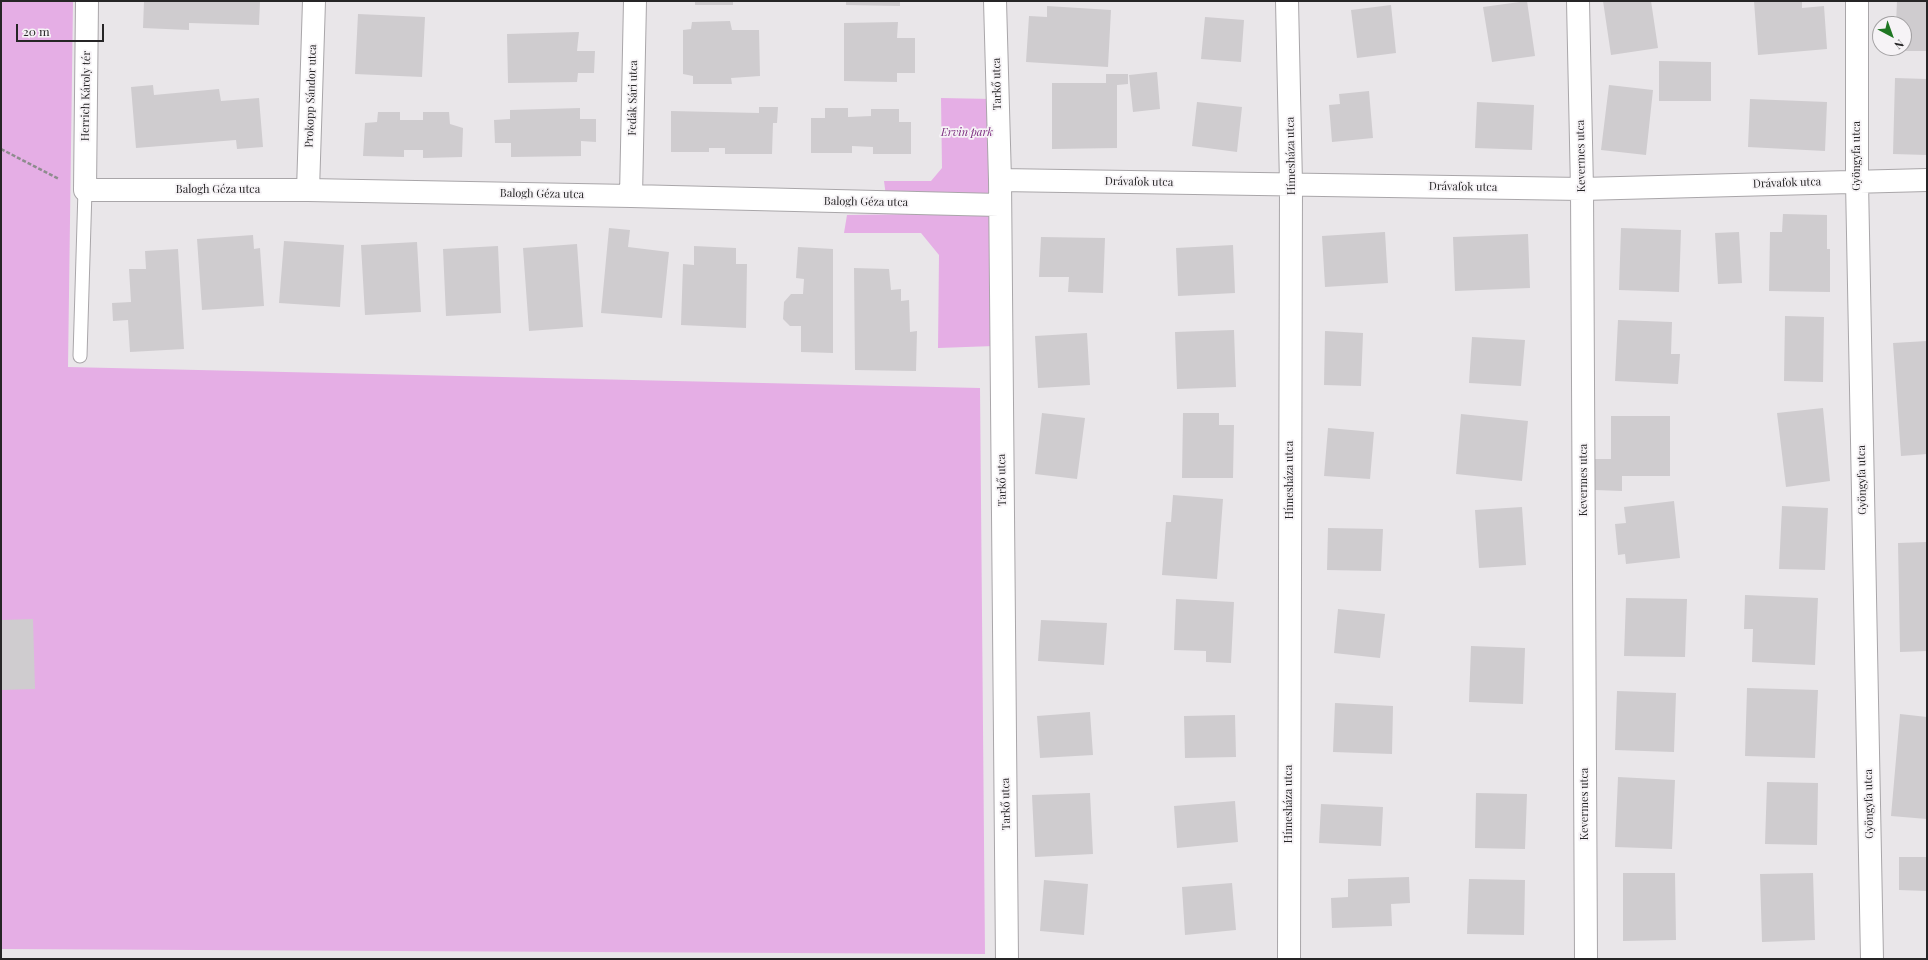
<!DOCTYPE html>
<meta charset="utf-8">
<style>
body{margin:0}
#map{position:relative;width:1928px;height:960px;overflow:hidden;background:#e9e6e9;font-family:"Playfair Display",serif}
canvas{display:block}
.frame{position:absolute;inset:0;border:2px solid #262526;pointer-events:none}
.north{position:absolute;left:1872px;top:16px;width:40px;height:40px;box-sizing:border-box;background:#f6f3f6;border:1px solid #a3a1a3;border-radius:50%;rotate:139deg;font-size:11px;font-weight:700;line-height:16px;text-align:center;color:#262526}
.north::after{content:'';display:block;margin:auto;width:14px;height:18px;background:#1f7723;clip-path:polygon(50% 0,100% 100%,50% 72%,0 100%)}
.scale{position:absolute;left:16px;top:24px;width:88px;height:18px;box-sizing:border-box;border:2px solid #262526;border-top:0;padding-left:5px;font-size:12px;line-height:14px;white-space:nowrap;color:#262526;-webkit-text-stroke:3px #f6f3f6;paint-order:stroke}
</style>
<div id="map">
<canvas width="1928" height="960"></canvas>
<div class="frame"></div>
<div class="north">N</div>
<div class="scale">20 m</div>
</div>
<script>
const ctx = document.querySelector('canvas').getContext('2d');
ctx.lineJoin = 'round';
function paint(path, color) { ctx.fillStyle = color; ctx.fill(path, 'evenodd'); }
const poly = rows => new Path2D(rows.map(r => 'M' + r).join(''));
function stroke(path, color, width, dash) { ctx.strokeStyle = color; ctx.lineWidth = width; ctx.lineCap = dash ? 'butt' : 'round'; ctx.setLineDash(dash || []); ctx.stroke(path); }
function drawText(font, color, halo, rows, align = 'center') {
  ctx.font = font + ' "Playfair Display",serif'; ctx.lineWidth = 3.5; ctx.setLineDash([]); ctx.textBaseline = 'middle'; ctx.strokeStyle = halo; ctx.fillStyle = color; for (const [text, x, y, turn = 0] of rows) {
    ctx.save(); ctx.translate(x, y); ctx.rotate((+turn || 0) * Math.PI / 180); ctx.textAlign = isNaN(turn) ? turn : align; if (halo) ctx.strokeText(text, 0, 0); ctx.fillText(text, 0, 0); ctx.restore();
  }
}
paint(poly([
 [1,1,73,1,68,367,980,388,985,954,1,949],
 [941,98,993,99,991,196,886,196,884,181,931,181,942,168],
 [992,213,994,346,938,348,939,255,921,233,844,233,847,215]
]), '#e5aee5');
paint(poly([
 [144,1,260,1,259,25,189,23,189,30,143,28],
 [695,1,733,1,733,5,695,5],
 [846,1,900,1,900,6,846,5],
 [1527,1,1535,56,1492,62,1483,7],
 [1603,1,1651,1,1658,48,1611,55],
 [1754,1,1802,1,1802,8,1824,6,1827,49,1758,55],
 [1897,1,1927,1,1927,51,1896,51,1896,48,1904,48,1904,24,1896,24],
 [1391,5,1396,53,1357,58,1351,10],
 [1047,6,1111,10,1108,67,1026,62,1029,16,1047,17],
 [358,14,425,17,422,77,355,74],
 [1205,17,1244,20,1241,62,1201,59],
 [730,21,732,30,759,30,760,76,731,78,732,84,693,84,693,76,683,74,683,30,691,29,692,22],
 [898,22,897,38,915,38,915,73,897,73,897,82,844,81,844,23],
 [579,32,577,51,595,51,594,73,578,73,577,82,508,83,507,34],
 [1659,61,1711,62,1711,101,1659,101],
 [1157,72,1160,109,1133,112,1129,75],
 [1106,74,1128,74,1128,84,1117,85,1117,148,1052,149,1052,83,1106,83],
 [1895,78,1927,79,1927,155,1893,154],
 [153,85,154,95,219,89,221,101,259,98,263,147,237,149,236,140,136,148,131,87],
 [1609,85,1653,90,1646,155,1601,150],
 [1369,91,1373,138,1332,142,1329,105,1340,104,1339,94],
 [1750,99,1827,102,1825,151,1748,147],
 [1197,102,1242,107,1237,152,1192,146],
 [1477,102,1534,105,1532,150,1475,148],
 [759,107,778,107,777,123,773,123,772,154,725,154,725,148,709,148,709,152,671,152,671,111,759,113],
 [580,108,580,119,596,119,596,142,581,141,581,156,511,157,511,143,495,143,494,120,510,119,510,110],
 [825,108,848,108,848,117,871,116,871,109,899,109,899,122,911,122,911,154,873,154,873,147,852,146,852,153,811,153,811,118,825,118],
 [378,112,400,112,400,120,423,120,423,112,449,112,450,124,463,128,462,157,423,158,423,150,404,150,404,157,363,156,365,123,377,122],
 [1783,214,1827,215,1827,249,1830,249,1830,292,1769,291,1770,232,1782,232],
 [609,228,630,230,628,247,669,252,662,318,601,313],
 [1621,228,1681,230,1679,292,1619,290],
 [1385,232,1388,283,1325,287,1322,236],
 [1739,232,1742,283,1718,284,1715,233],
 [1528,234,1530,288,1455,291,1453,237],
 [253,235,254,249,260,248,264,306,202,310,197,239],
 [1041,237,1105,238,1103,293,1068,292,1069,277,1039,277],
 [284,241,344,245,340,307,279,303],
 [417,242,421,312,365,315,361,245],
 [577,244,583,327,529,331,523,248],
 [1233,245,1235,293,1178,296,1176,248],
 [498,246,501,313,446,316,443,249],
 [694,246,736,248,736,264,747,264,746,328,681,325,683,264,694,265],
 [798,247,833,249,833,353,801,352,801,326,790,326,783,319,784,302,791,294,803,294,804,279,796,278],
 [178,249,184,349,130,352,128,320,113,321,112,303,131,302,129,269,146,269,145,251],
 [854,268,889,269,891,290,901,289,901,301,909,300,910,332,917,331,916,371,855,370],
 [1785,316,1824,317,1823,382,1784,381],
 [1618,320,1672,322,1671,354,1680,354,1678,384,1615,381],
 [1234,330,1236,387,1177,389,1175,332],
 [1325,331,1363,333,1361,386,1324,385],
 [1087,333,1090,385,1038,388,1035,336],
 [1472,337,1525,340,1521,386,1469,383],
 [1927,341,1927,454,1901,456,1893,343],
 [1823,408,1830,481,1786,487,1777,413],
 [1042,413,1085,418,1077,479,1035,474],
 [1183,413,1219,413,1219,425,1234,425,1233,478,1182,478],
 [1461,414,1528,421,1522,481,1456,474],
 [1611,416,1670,416,1670,476,1622,476,1622,491,1595,490,1595,459,1611,459],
 [1328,428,1374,432,1370,479,1324,476],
 [1173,495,1223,499,1217,579,1162,575,1166,522,1171,522],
 [1674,501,1680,558,1626,564,1625,554,1618,555,1615,524,1626,523,1624,507],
 [1782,506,1828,508,1825,570,1779,569],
 [1522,507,1526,565,1479,568,1475,510],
 [1328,528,1383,529,1381,571,1327,570],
 [1927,542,1927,651,1900,652,1898,543],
 [1745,595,1818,598,1815,665,1752,662,1753,629,1744,629],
 [1626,598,1687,599,1685,657,1624,656],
 [1176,599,1234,602,1231,663,1206,662,1206,651,1174,650],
 [1338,609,1385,614,1380,658,1334,653],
 [33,619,35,689,1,690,1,620],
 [1041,620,1107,623,1104,665,1038,661],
 [1471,646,1525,648,1523,704,1469,702],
 [1747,688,1818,690,1815,758,1745,756],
 [1617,691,1676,693,1674,752,1615,750],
 [1335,703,1393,706,1392,754,1333,752],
 [1090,712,1093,755,1040,758,1037,716],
 [1900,714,1927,717,1927,819,1891,816],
 [1235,715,1236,757,1185,758,1184,716],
 [1618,777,1675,780,1672,849,1615,847],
 [1767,782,1818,783,1817,845,1765,844],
 [1090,793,1093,854,1035,857,1032,795],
 [1476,793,1527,794,1525,849,1475,848],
 [1235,801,1238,842,1177,848,1174,806],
 [1321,804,1383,807,1381,846,1319,843],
 [1899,857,1927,857,1927,891,1899,890],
 [1623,873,1675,873,1676,940,1623,941],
 [1813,873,1815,940,1762,942,1760,874],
 [1409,877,1410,903,1391,904,1392,926,1332,928,1331,898,1348,897,1348,879],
 [1469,879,1525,880,1524,935,1467,934],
 [1044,880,1088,884,1084,935,1040,931],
 [1232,883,1236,930,1185,935,1182,887]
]), '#cfcccf');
const service = poly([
 [80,356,85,190]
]);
const minor = poly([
 [87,1,85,190,308,190,631,196,999,205],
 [995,1,1000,180,1007,959],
 [1287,1,1291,184,1289,959],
 [1578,1,1582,189,1586,959],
 [1857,1,1857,182,1872,959],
 [1000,180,1582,189,1927,180],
 [308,190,314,1],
 [631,196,635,1]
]);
stroke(service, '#a9a6a9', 15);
stroke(minor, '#a9a6a9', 24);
stroke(poly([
 [1,149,59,179]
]), '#8e8c8e', 2.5, [4, 2]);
stroke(service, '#fff', 13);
stroke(minor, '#fff', 22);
drawText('11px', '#262526', '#f6f3f6', [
 ["Tarkő utca",997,84,-91],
 ["Herrich Károly tér",86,96,-89],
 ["Prokopp Sándor utca",311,96,-88],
 ["Fedák Sári utca",633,98,-89],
 ["Hímesháza utca",1291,156,-91],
 ["Kevermes utca",1581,156,-91],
 ["Gyöngyfa utca",1857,156,-90],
 ["Drávafok utca",1139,182,1],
 ["Drávafok utca",1787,183,-2],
 ["Drávafok utca",1463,187,1],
 ["Balogh Géza utca",218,190],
 ["Balogh Géza utca",542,194,1],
 ["Balogh Géza utca",866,202,1],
 ["Tarkő utca",1002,480,-91],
 ["Hímesháza utca",1290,480,-90],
 ["Kevermes utca",1584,480,-90],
 ["Gyöngyfa utca",1862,480,-91],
 ["Tarkő utca",1006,804,-91],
 ["Hímesháza utca",1289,804,-90],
 ["Kevermes utca",1585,804,-90],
 ["Gyöngyfa utca",1869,804,-91]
]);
drawText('italic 11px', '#7b2b7e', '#f6f3f6', [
 ["Ervin park",967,133]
]);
</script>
